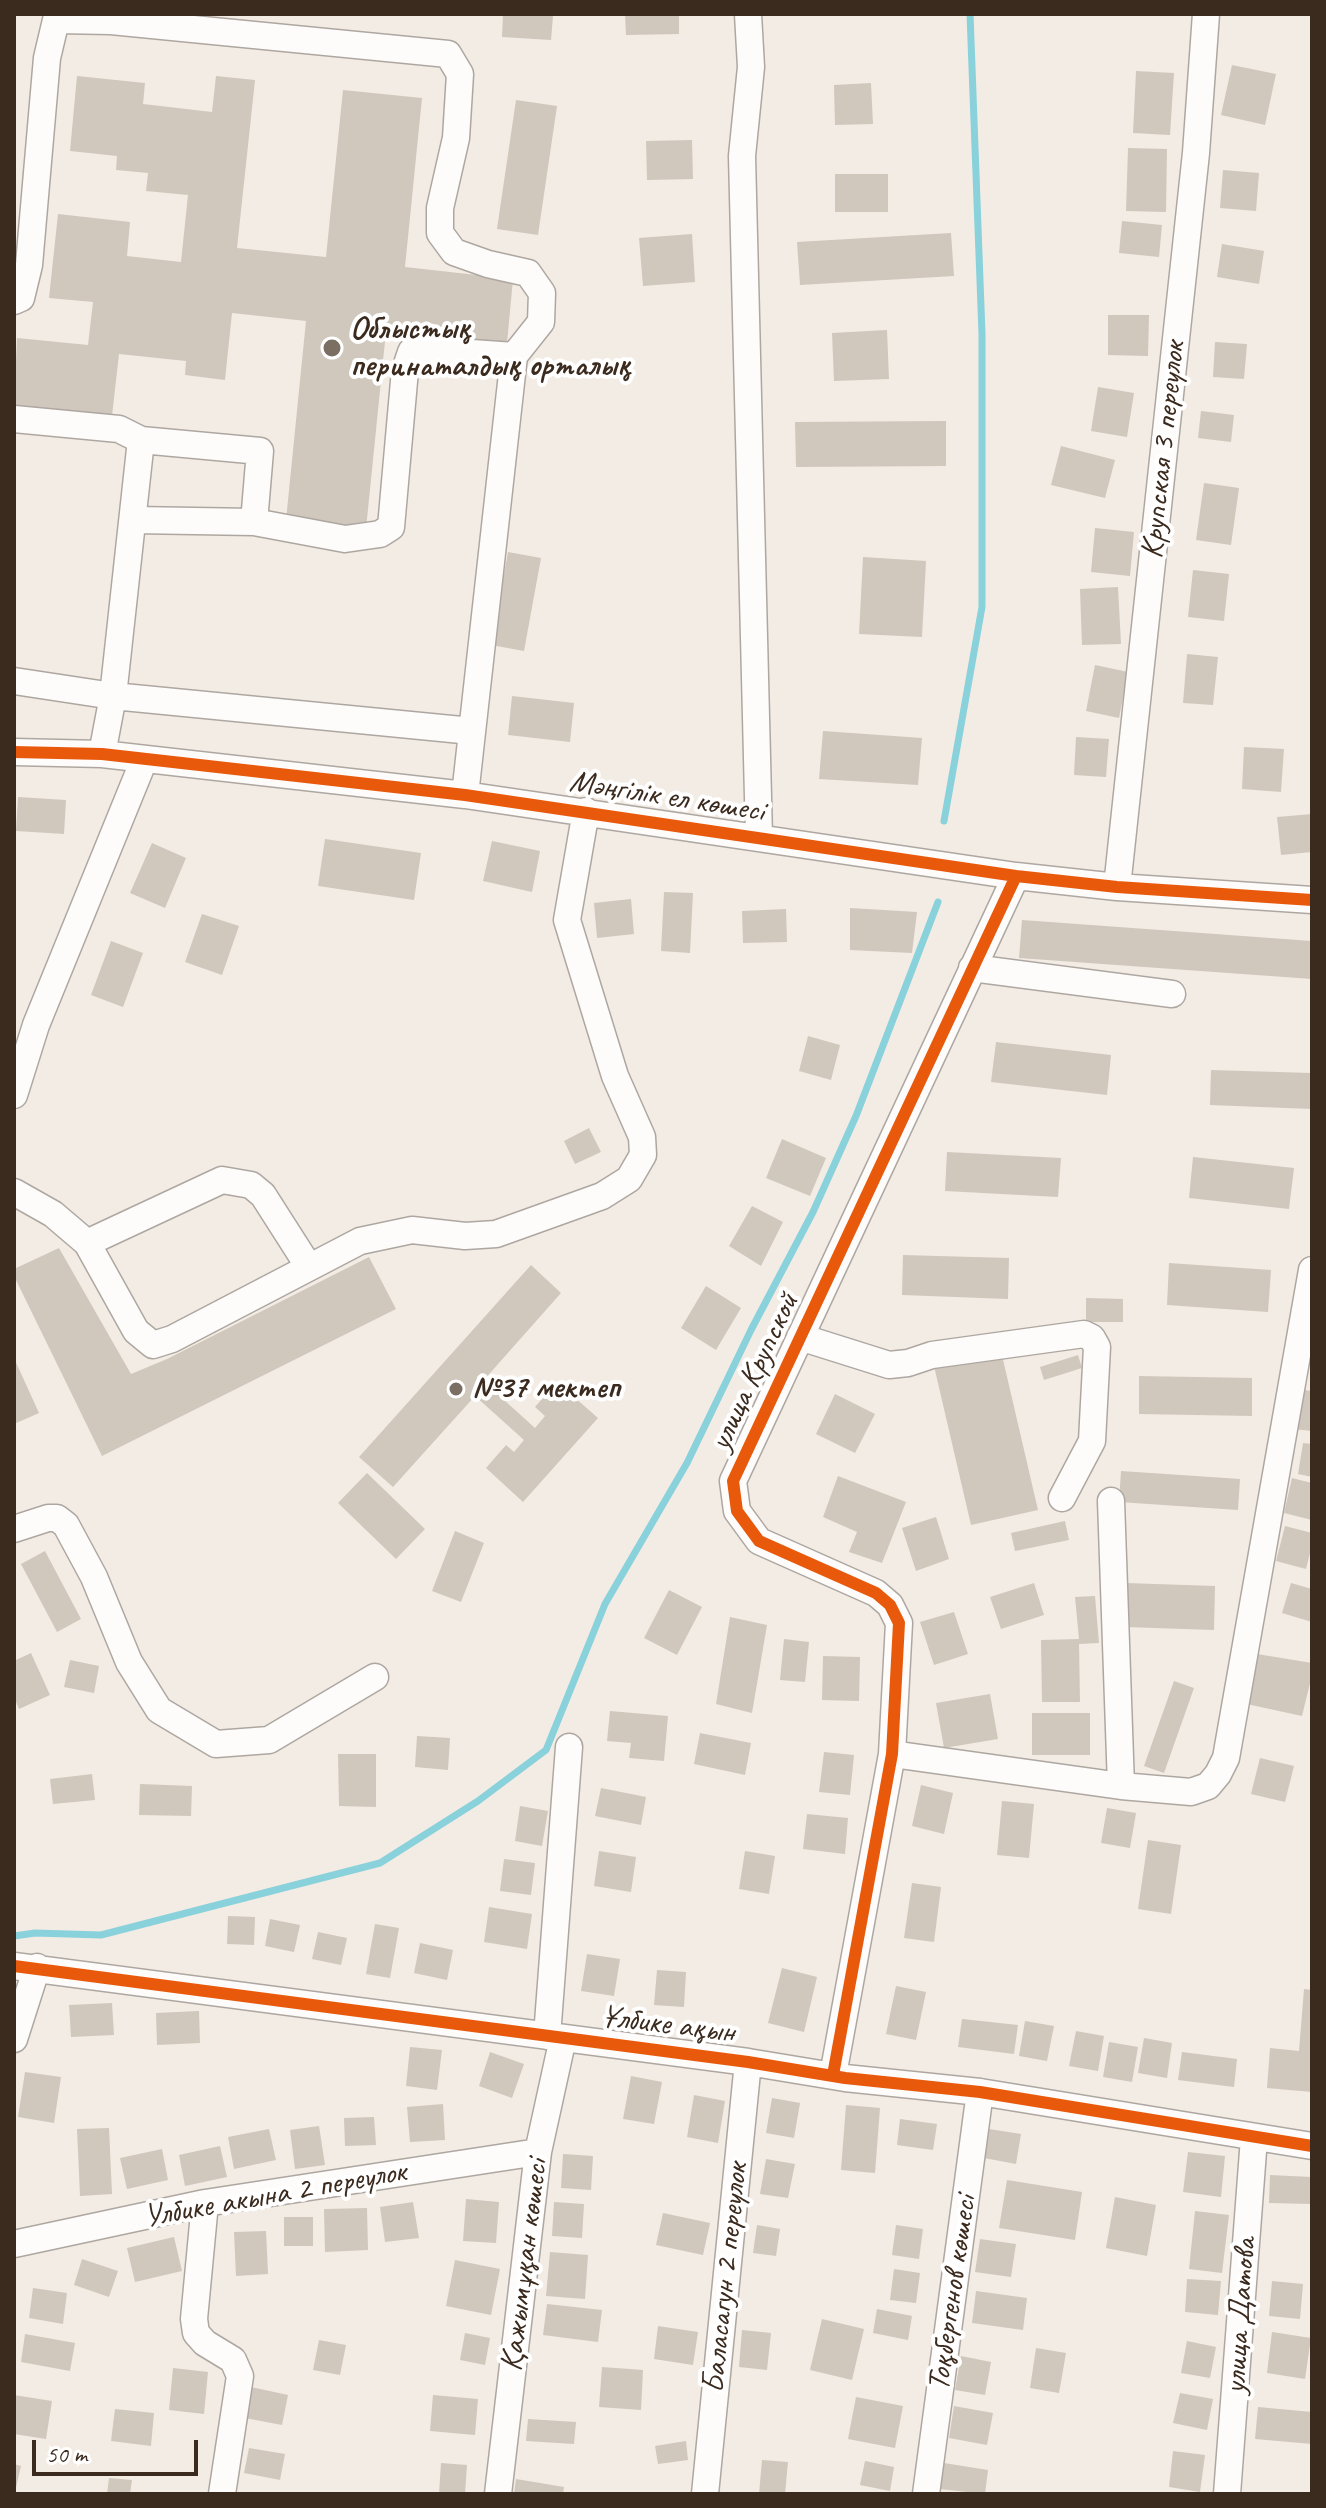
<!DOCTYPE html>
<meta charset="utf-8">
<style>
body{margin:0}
#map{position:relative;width:1326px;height:2508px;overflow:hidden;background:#f3ece4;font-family:Caveat,sans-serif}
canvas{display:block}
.frame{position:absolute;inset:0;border:16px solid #3b2a1e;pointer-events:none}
.scale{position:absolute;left:32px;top:2440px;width:166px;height:36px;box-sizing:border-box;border:4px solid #3b2a1e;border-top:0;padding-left:10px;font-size:24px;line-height:28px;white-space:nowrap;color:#3b2a1e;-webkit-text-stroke:6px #fff;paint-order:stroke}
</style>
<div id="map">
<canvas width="1326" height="2508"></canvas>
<div class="frame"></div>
<div class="scale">50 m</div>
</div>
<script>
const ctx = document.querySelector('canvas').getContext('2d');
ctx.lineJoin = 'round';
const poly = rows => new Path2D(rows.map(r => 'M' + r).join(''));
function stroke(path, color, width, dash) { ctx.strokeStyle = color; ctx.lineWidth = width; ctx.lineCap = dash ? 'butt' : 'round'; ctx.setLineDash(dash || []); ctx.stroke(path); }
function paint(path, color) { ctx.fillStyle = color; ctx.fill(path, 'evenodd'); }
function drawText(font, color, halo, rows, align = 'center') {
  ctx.font = font + ' Caveat,sans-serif'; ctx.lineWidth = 8; ctx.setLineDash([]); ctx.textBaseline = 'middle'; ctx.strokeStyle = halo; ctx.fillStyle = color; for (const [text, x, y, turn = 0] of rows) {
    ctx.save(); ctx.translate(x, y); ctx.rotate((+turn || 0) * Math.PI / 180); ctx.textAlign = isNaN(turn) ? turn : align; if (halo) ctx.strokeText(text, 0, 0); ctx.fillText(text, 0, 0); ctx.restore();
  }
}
stroke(poly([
 [944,821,982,607,982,334,970,14],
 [14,1936,35,1933,101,1935,380,1863,478,1801,546,1750,605,1604,687,1463,751,1330,813,1212,856,1116,938,902]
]), '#89d1db', 7);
paint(poly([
 [503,14,553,16,551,40,502,37],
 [625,14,679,14,679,34,626,35],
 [1232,65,1276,74,1265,125,1221,115],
 [1136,71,1174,73,1170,135,1133,133],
 [77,76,145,83,143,104,212,112,216,76,255,80,237,248,326,257,343,90,422,98,405,267,513,279,507,343,386,331,366,529,286,520,306,321,232,313,225,380,185,375,186,361,119,354,112,416,14,406,17,338,88,345,93,302,49,298,58,214,130,222,127,256,181,262,188,195,146,191,148,173,116,170,117,156,70,151],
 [871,83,873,124,835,125,834,85],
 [516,100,557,106,538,235,497,229],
 [692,140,693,179,647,180,646,141],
 [1128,148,1167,149,1166,212,1126,211],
 [1223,170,1259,173,1256,211,1220,208],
 [835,174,888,174,888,212,835,212],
 [1122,221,1162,225,1159,257,1119,253],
 [951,233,954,276,800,285,797,242],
 [692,234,695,282,643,286,639,238],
 [1222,244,1264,251,1259,284,1217,277],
 [1108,315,1149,315,1148,356,1108,355],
 [887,330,889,379,834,381,832,333],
 [1215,342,1247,344,1244,379,1213,377],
 [1098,387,1134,393,1127,437,1091,431],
 [1201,411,1234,415,1231,442,1198,438],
 [946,421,946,466,796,467,795,422],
 [1061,446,1115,460,1105,498,1051,485],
 [1204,483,1239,488,1231,545,1196,540],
 [1095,528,1134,532,1130,576,1091,572],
 [508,552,541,558,524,651,491,645],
 [863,557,926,561,922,637,859,634],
 [1193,570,1229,574,1224,621,1188,617],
 [1118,587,1121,644,1082,645,1080,589],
 [1187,654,1218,657,1213,705,1183,703],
 [1095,665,1128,672,1119,718,1086,711],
 [512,696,574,703,570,742,508,735],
 [823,731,922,738,918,785,819,779],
 [1076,737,1109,739,1106,777,1074,775],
 [1244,747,1284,749,1281,792,1242,789],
 [18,797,66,800,64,834,16,831],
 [1312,814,1312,852,1281,855,1277,817],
 [325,839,421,853,414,900,318,886],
 [492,841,540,851,532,892,483,881],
 [152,843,186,858,165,908,130,893],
 [664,892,693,893,690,953,661,951],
 [631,899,634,934,597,938,594,903],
 [850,908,917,912,912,953,850,950],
 [786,909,787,942,743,943,742,911],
 [202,914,239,926,222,975,185,962],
 [1022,920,1312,941,1312,979,1019,958],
 [111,941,143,953,123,1007,91,995],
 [808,1036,840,1045,831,1080,799,1071],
 [996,1042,1111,1055,1107,1095,991,1082],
 [1211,1070,1312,1073,1312,1109,1210,1105],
 [589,1128,601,1152,575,1164,564,1141],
 [782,1139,826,1158,810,1196,766,1178],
 [947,1152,1061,1158,1058,1197,945,1191],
 [1193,1157,1294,1168,1289,1209,1189,1198],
 [752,1206,783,1222,761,1266,729,1246],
 [59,1248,131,1374,167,1359,369,1257,396,1309,102,1456,14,1276,14,1269],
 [903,1255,1009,1258,1008,1299,902,1295],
 [1169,1263,1271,1270,1268,1312,1167,1305],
 [531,1265,561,1293,483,1381,535,1428,545,1416,535,1407,557,1382,598,1418,523,1502,486,1468,506,1445,514,1452,524,1440,475,1396,393,1487,359,1457],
 [706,1286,741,1308,716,1350,681,1328],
 [1086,1298,1123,1299,1123,1322,1086,1322],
 [1001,1351,1038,1510,971,1525,934,1366],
 [1078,1355,1082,1368,1044,1380,1040,1367],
 [14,1358,39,1413,14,1424],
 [1139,1376,1252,1378,1252,1416,1139,1414],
 [1296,1389,1312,1391,1312,1431,1293,1429],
 [835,1394,875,1414,855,1453,816,1434],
 [1303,1443,1312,1444,1312,1477,1298,1474],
 [1121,1471,1240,1479,1238,1510,1119,1502],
 [367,1473,425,1529,396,1559,338,1503],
 [838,1476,906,1502,882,1563,849,1552,857,1532,823,1517],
 [1292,1478,1312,1483,1312,1520,1284,1513],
 [936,1517,949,1559,916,1571,902,1528],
 [1065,1521,1069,1540,1015,1551,1011,1533],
 [1285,1526,1312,1533,1312,1545,1306,1569,1276,1561],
 [455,1531,484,1543,461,1602,432,1591],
 [45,1551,81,1619,57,1632,21,1564],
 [1034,1583,1044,1615,1001,1629,990,1597],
 [1126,1583,1215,1586,1214,1630,1125,1627],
 [1291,1583,1312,1589,1312,1622,1282,1613],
 [669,1590,702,1607,677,1655,644,1638],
 [1095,1596,1099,1643,1079,1644,1080,1702,1042,1702,1041,1640,1079,1639,1075,1597],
 [954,1612,968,1654,934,1665,920,1622],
 [730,1617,767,1625,752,1713,716,1704],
 [784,1639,809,1642,805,1682,780,1680],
 [31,1653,50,1695,19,1709,14,1697,14,1661],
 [1251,1653,1312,1663,1312,1675,1302,1716,1242,1703],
 [823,1656,860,1657,859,1701,822,1700],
 [70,1660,99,1666,94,1693,64,1687],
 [1174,1681,1194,1688,1164,1773,1144,1766],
 [990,1694,998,1739,944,1748,936,1703],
 [610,1711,668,1716,664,1761,629,1758,631,1743,607,1741],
 [1032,1713,1090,1713,1090,1755,1032,1755],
 [700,1733,751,1743,745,1775,694,1764],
 [417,1736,450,1738,448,1770,415,1767],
 [824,1752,854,1755,850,1795,819,1792],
 [338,1754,376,1754,376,1807,339,1806],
 [1260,1758,1294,1766,1285,1802,1251,1794],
 [92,1774,95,1800,53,1804,50,1779],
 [140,1784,192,1786,191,1816,139,1815],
 [921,1785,953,1793,944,1834,912,1826],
 [601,1788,646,1797,641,1825,595,1816],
 [1002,1801,1034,1804,1029,1858,997,1855],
 [520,1806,548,1811,542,1846,515,1841],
 [1107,1808,1136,1813,1130,1848,1101,1843],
 [807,1814,848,1818,845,1854,803,1849],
 [1148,1840,1181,1845,1171,1914,1138,1909],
 [599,1851,636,1857,631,1892,594,1886],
 [745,1851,775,1856,769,1894,739,1889],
 [504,1859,535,1863,531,1895,500,1891],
 [912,1883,941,1887,934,1942,904,1938],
 [489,1907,532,1914,527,1949,484,1942],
 [228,1916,255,1917,254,1945,227,1944],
 [270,1919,300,1925,294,1952,265,1946],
 [375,1924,399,1928,390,1978,366,1974],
 [318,1932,347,1938,341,1965,312,1959],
 [420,1943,453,1950,447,1980,414,1973],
 [587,1954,620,1959,614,1996,581,1991],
 [782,1968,817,1977,804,2032,768,2023],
 [657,1970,686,1972,684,2007,654,2005],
 [896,1986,926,1992,916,2040,886,2034],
 [1304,1989,1312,1990,1312,2092,1267,2088,1270,2048,1299,2051],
 [112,2003,114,2035,71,2037,69,2005],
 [199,2011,200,2043,157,2045,156,2013],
 [962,2019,1018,2025,1014,2054,958,2047],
 [1025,2021,1054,2026,1047,2061,1019,2056],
 [1076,2031,1104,2036,1098,2071,1069,2066],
 [1144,2038,1172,2043,1167,2078,1138,2073],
 [1109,2042,1138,2047,1132,2082,1103,2077],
 [410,2047,442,2050,437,2090,406,2086],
 [490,2052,524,2064,512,2098,479,2086],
 [1182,2052,1237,2059,1234,2087,1178,2080],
 [25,2072,61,2077,54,2123,18,2117],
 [631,2076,662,2082,654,2124,623,2119],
 [694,2095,725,2101,718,2143,687,2137],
 [772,2098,800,2103,794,2138,766,2133],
 [443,2104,445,2140,410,2142,407,2107],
 [846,2105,880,2108,875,2173,841,2170],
 [374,2117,376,2145,345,2146,344,2118],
 [900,2119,937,2124,933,2150,897,2145],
 [319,2126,325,2165,295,2169,290,2130],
 [109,2128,112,2194,80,2196,77,2129],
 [269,2129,276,2160,234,2169,228,2137],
 [989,2129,1021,2134,1016,2164,984,2158],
 [220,2146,227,2177,185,2186,179,2155],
 [162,2149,168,2180,127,2189,120,2158],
 [1188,2152,1225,2156,1221,2197,1183,2192],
 [563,2154,593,2156,591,2190,561,2188],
 [766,2159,795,2164,788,2198,760,2194],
 [1270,2175,1312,2177,1312,2204,1269,2203],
 [1007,2180,1082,2192,1075,2240,999,2228],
 [1115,2197,1156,2205,1147,2256,1106,2248],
 [466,2199,499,2202,496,2243,463,2241],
 [413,2202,419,2238,385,2242,380,2207],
 [554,2202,584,2204,582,2238,552,2236],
 [367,2208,368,2250,325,2252,324,2209],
 [1195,2211,1229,2215,1222,2273,1189,2269],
 [663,2213,710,2223,703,2255,656,2245],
 [284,2217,313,2217,313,2246,284,2246],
 [757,2225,780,2229,776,2256,753,2253],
 [896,2225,923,2229,919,2259,892,2255],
 [266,2231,268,2274,236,2276,234,2232],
 [174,2237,182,2271,135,2282,127,2248],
 [980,2239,1016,2244,1011,2277,975,2272],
 [550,2252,588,2255,585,2299,546,2296],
 [82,2259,118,2271,109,2297,74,2285],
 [455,2260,500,2269,491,2315,446,2306],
 [894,2269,920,2273,916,2303,890,2300],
 [1187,2279,1221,2281,1218,2315,1185,2312],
 [1272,2281,1303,2284,1300,2319,1269,2316],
 [33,2288,67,2293,63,2324,29,2318],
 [976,2291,1027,2298,1023,2330,972,2323],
 [547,2304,602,2310,598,2342,543,2335],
 [877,2309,912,2316,908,2340,873,2333],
 [822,2319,864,2329,852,2380,810,2370],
 [658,2326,698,2332,693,2365,654,2359],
 [742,2330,771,2333,767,2370,739,2367],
 [1272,2332,1311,2338,1305,2379,1267,2373],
 [465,2333,490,2338,485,2365,460,2360],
 [25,2334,75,2343,70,2371,21,2362],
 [319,2340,346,2345,340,2375,313,2370],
 [1187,2341,1216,2347,1210,2378,1181,2373],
 [1036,2348,1066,2353,1059,2393,1030,2388],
 [961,2356,991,2362,985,2395,955,2390],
 [602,2367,643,2370,641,2410,599,2407],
 [173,2368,208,2372,204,2414,169,2410],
 [251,2387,288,2395,282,2425,245,2418],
 [1180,2393,1213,2399,1207,2430,1173,2423],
 [14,2395,52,2401,46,2439,14,2434],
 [433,2395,478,2399,475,2435,430,2431],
 [856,2397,903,2406,895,2448,848,2439],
 [954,2406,993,2413,987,2445,949,2438],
 [1258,2407,1312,2412,1312,2444,1255,2439],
 [115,2409,154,2413,151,2446,111,2441],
 [528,2419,576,2422,574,2444,526,2441],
 [686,2441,688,2460,658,2464,655,2446],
 [249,2448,285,2454,280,2480,244,2473],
 [1173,2451,1205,2455,1200,2492,1169,2487],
 [762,2460,788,2462,785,2494,759,2494],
 [865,2461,894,2467,890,2491,860,2485],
 [441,2463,467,2465,465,2494,439,2494],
 [944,2463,988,2470,985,2494,940,2489],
 [14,2464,21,2466,15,2492,14,2492],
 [109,2478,132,2480,130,2494,107,2494],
 [516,2479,564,2487,563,2494,514,2494]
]), '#d0c8bd');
const minor = poly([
 [748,14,751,67,742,156,759,837],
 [14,301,21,298,29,265,47,58,56,20,111,21,448,54,460,74,456,138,440,208,440,233,454,252,488,264,528,273,542,293,541,322,514,356,465,795],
 [14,419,119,429,141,440,113,696,102,754],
 [134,520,254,522,260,451,141,440],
 [254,522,345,539,380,534,391,527,405,370,411,352,429,350,514,356],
 [14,681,113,696,472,731],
 [14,752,102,754,465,795,1016,876,1117,887,1312,900],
 [1117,887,1196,153,1206,14],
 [972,968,1172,994],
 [14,1095,36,1025,144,760],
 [14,1192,53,1214,87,1243,136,1331,153,1345,172,1339,360,1241,412,1230,465,1236,496,1234,602,1196,629,1179,643,1155,642,1137,615,1076,567,920,586,811],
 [87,1243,222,1180,251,1185,263,1195,309,1267],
 [800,1337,889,1365,908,1363,932,1355,1084,1334,1092,1338,1097,1347,1092,1441,1062,1498],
 [1111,1501,1121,1786],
 [14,1529,48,1518,57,1518,66,1525,94,1577,129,1662,159,1710,216,1744,269,1740,375,1677],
 [892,1754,1121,1786,1191,1792,1208,1786,1218,1774,1226,1758,1312,1270],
 [14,1966,748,2062,845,2078,980,2092,1312,2146],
 [547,2036,569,1747],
 [14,2039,37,1967],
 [833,2075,892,1754,899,1623,890,1605,876,1593,759,1541,737,1511,733,1481,1016,876],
 [205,2203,194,2319,196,2333,205,2343,233,2360,240,2376,222,2494],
 [14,2244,205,2203,538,2152],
 [498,2494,538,2152,563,2038],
 [705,2494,748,2062],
 [926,2494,980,2092],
 [1227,2494,1254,2138]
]);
stroke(minor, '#aea7a1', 29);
stroke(minor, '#fdfcfb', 26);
stroke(poly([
 [14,752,102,754,465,795,1016,876,1117,887,1312,900],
 [14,1966,748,2062,845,2078,980,2092,1312,2146],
 [833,2075,892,1754,899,1623,890,1605,876,1593,759,1541,737,1511,733,1481,1016,876]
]), '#e8590c', 12);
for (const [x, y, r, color] of [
 [332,348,10,"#7b6e63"],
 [456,1389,8,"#7b6e63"]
]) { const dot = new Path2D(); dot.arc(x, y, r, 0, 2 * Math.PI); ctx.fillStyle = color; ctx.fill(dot); stroke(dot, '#fff', 3); }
drawText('bold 32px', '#3b2a1e', '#fff', [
 ["Облыстық",350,330],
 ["перинаталдық орталық",350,367],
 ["№37 мектеп",472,1389]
], 'left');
drawText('32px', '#3b2a1e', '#fff', [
 ["Крупская 3 переулок",1164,450,-84],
 ["Мәңгілік ел көшесі",667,797,9],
 ["улица Крупской",755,1372,-65],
 ["Ұлбике ақын",667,2025,7],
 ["Улбике акына 2 переулок",275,2195,-10],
 ["Қажымұқан көшесі",525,2265,-83],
 ["Баласагун 2 переулок",726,2278,-84],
 ["Тоқбергенов көшесі",953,2293,-82],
 ["улица Датова",1241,2316,-86]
]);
</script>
